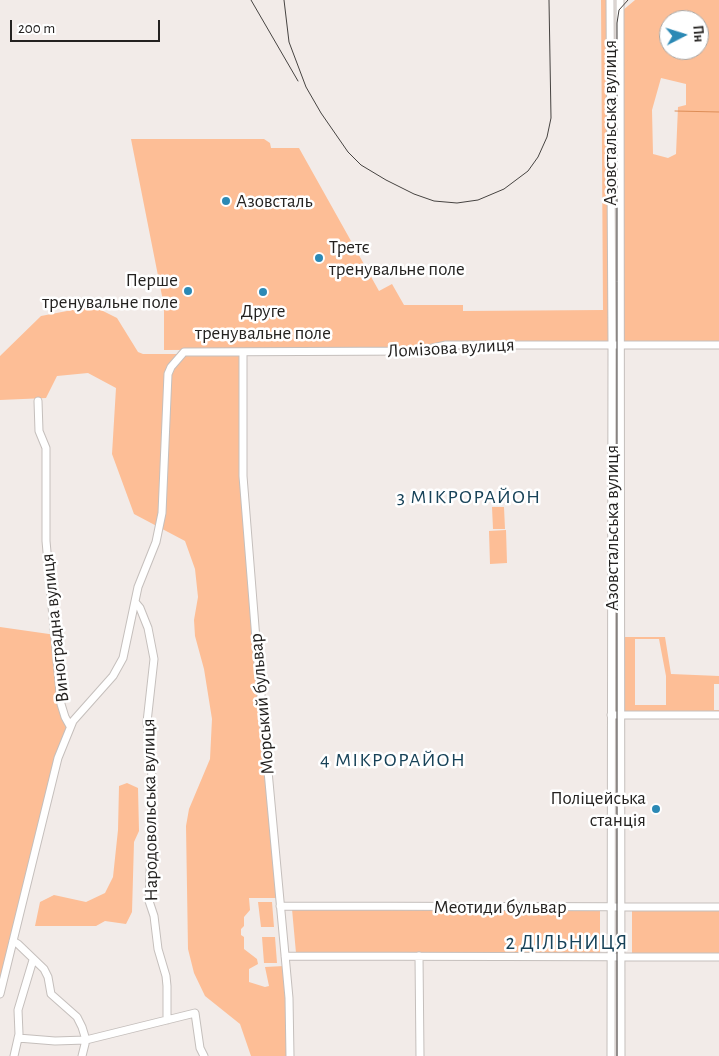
<!DOCTYPE html>
<meta charset="utf-8">
<style>
body{margin:0}
#map{position:relative;width:719px;height:1056px;overflow:hidden;background:#f2ebe8;font-family:"Alegreya Sans",sans-serif}
canvas{display:block}
.north{position:absolute;left:659px;top:10px;width:50px;height:50px;box-sizing:border-box;background:#fff;border:1px solid #a7a7a6;border-radius:50%;rotate:85deg;font-size:14px;font-weight:700;line-height:20px;text-align:center;color:#242220}
.north::after{content:'';display:block;margin:auto;width:18px;height:22px;background:#2b89b5;clip-path:polygon(50% 0,100% 100%,50% 72%,0 100%)}
.scale{position:absolute;left:10px;top:20px;width:150px;height:22px;box-sizing:border-box;border:2px solid #242220;border-top:0;padding-left:6px;font-size:15px;line-height:18px;white-space:nowrap;color:#242220;-webkit-text-stroke:4px #fff;paint-order:stroke}
</style>
<div id="map">
<canvas width="719" height="1056"></canvas>
<div class="north">Пн</div>
<div class="scale">200 m</div>
</div>
<script>
const ctx = document.querySelector('canvas').getContext('2d');
ctx.lineJoin = 'round';
function paint(path, color) { ctx.fillStyle = color; ctx.fill(path, 'evenodd'); }
const poly = rows => new Path2D(rows.map(r => 'M' + r).join(''));
function stroke(path, color, width, dash) { ctx.strokeStyle = color; ctx.lineWidth = width; ctx.lineCap = dash ? 'butt' : 'round'; ctx.setLineDash(dash || []); ctx.stroke(path); }
function drawText(font, color, halo, rows, align = 'center') {
  ctx.font = font + ' "Alegreya Sans",sans-serif'; ctx.lineWidth = 5; ctx.setLineDash([]); ctx.textBaseline = 'middle'; ctx.strokeStyle = halo; ctx.fillStyle = color; for (const [text, x, y, turn = 0] of rows) {
    ctx.save(); ctx.translate(x, y); ctx.rotate((+turn || 0) * Math.PI / 180); ctx.textAlign = isNaN(turn) ? turn : align; if (halo) ctx.strokeText(text, 0, 0); ctx.fillText(text, 0, 0); ctx.restore();
  }
}
paint(poly([
 [601,0,607,0,609,343,417,349,164,350,164,306,131,139,264,139,270,143,271,148,299,148,379,291,392,284,404,305,463,305,463,311,603,310],
 [635,0,719,0,719,343,624,343,622,11],
 [669,20,699,20,699,50,669,50],
 [661,78,686,84,686,105,678,107,676,154,668,158,653,154,652,110],
 [93,306,117,318,138,352,143,354,241,354,240,477,278,898,249,898,250,910,244,917,244,926,241,929,241,935,244,937,244,949,257,959,258,964,249,969,249,982,265,987,269,986,265,967,284,966,287,998,288,1056,251,1056,240,1024,205,996,194,973,188,949,186,826,189,809,210,759,212,719,204,669,195,636,194,620,198,597,195,569,185,541,134,514,112,454,116,388,88,373,57,376,46,398,0,400,0,356,41,316],
 [492,507,504,507,505,529,493,529],
 [506,530,507,563,490,564,489,531],
 [0,627,56,635,61,704,70,726,58,758,0,994],
 [624,637,665,637,671,674,719,676,719,684,714,684,714,710,719,710,719,712,625,712],
 [635,639,659,639,666,676,666,705,635,705],
 [127,783,138,788,139,831,134,842,132,912,126,924,105,921,96,926,35,926,40,902,54,895,86,902,105,893,113,877,118,830,119,786],
 [258,902,272,902,274,927,261,927],
 [292,909,600,910,600,953,296,953],
 [632,910,719,910,719,953,632,953],
 [262,937,275,937,277,963,264,963]
]), '#fdbe96');
stroke(poly([
 [675,111,719,112]
]), '#dd8d57', 1);
const minor = poly([
 [610,0,612,345,611,1056],
 [620,0,621,1056],
 [243,352,243,476,257,652,289,998,290,1056],
 [38,401,39,431,46,448,46,541,61,704,65,717,70,726],
 [135,602,140,608,148,628,154,659,147,722,153,788,149,901,154,916,158,949,166,976,167,986,167,1020],
 [611,715,719,715],
 [280,906,719,907],
 [13,941,18,944,44,969,48,977,51,994,77,1017,82,1027,86,1040,82,1056],
 [285,956,719,957],
 [419,956,420,1056],
 [0,994,58,758,73,721,113,676,123,658,138,587,156,542,162,513,168,374,171,367,184,352,419,351,446,345,719,345],
 [18,1038,55,1041,86,1040,195,1013,200,1048,204,1056],
 [14,1056,19,1034,18,1010,33,960]
]);
stroke(minor, '#c5bfbc', 9);
stroke(minor, '#fff', 7);
stroke(poly([
 [617,1056,617,23,619,10,628,0]
]), '#464341', 1);
stroke(poly([
 [251,0,298,81],
 [284,0,289,42,306,87,321,113,348,152,361,165,386,180,414,194,434,201,457,203,478,200,504,189,528,171,538,157,547,137,551,118,549,0]
]), '#464341', 1);
for (const [x, y, r, color] of [
 [226,201,5,"#2b89b5"],
 [319,258,5,"#2b89b5"],
 [188,291,5,"#2b89b5"],
 [263,292,5,"#2b89b5"],
 [656,809,5,"#2b89b5"]
]) { const dot = new Path2D(); dot.arc(x, y, r, 0, 2 * Math.PI); ctx.fillStyle = color; ctx.fill(dot); stroke(dot, '#fff', 2); }
drawText('19px', '#242220', '#fff', [
 ["Азовстальська вулиця",610,123,-90],
 ["Ломізова вулиця",451,348,-3],
 ["Азовстальська вулиця",612,528,-90],
 ["Виноградна вулиця",55,628,-96],
 ["Морський бульвар",262,704,-95],
 ["Народовольська вулиця",150,810,-91],
 ["Меотиди бульвар",500,907]
]);
drawText('19px', '#242220', '#fff', [
 ["Азовсталь",236,201],
 ["Третє",329,247],
 ["тренувальне поле",329,269],
 ["Перше",178,280,"right"],
 ["тренувальне поле",178,302,"right"],
 ["Друге",263,311,"center"],
 ["тренувальне поле",263,333,"center"],
 ["Поліцейська",646,798,"right"],
 ["станція",646,820,"right"]
], 'left');
ctx.letterSpacing = '1px';
drawText('20px', '#174258', '#fff', [
 ["3 МІКРОРАЙОН",469,497],
 ["4 МІКРОРАЙОН",393,760]
]);
ctx.letterSpacing = '0px';
ctx.letterSpacing = '1px';
drawText('21px', '#174258', '#fff', [
 ["2 ДІЛЬНИЦЯ",567,943]
]);
ctx.letterSpacing = '0px';
</script>
